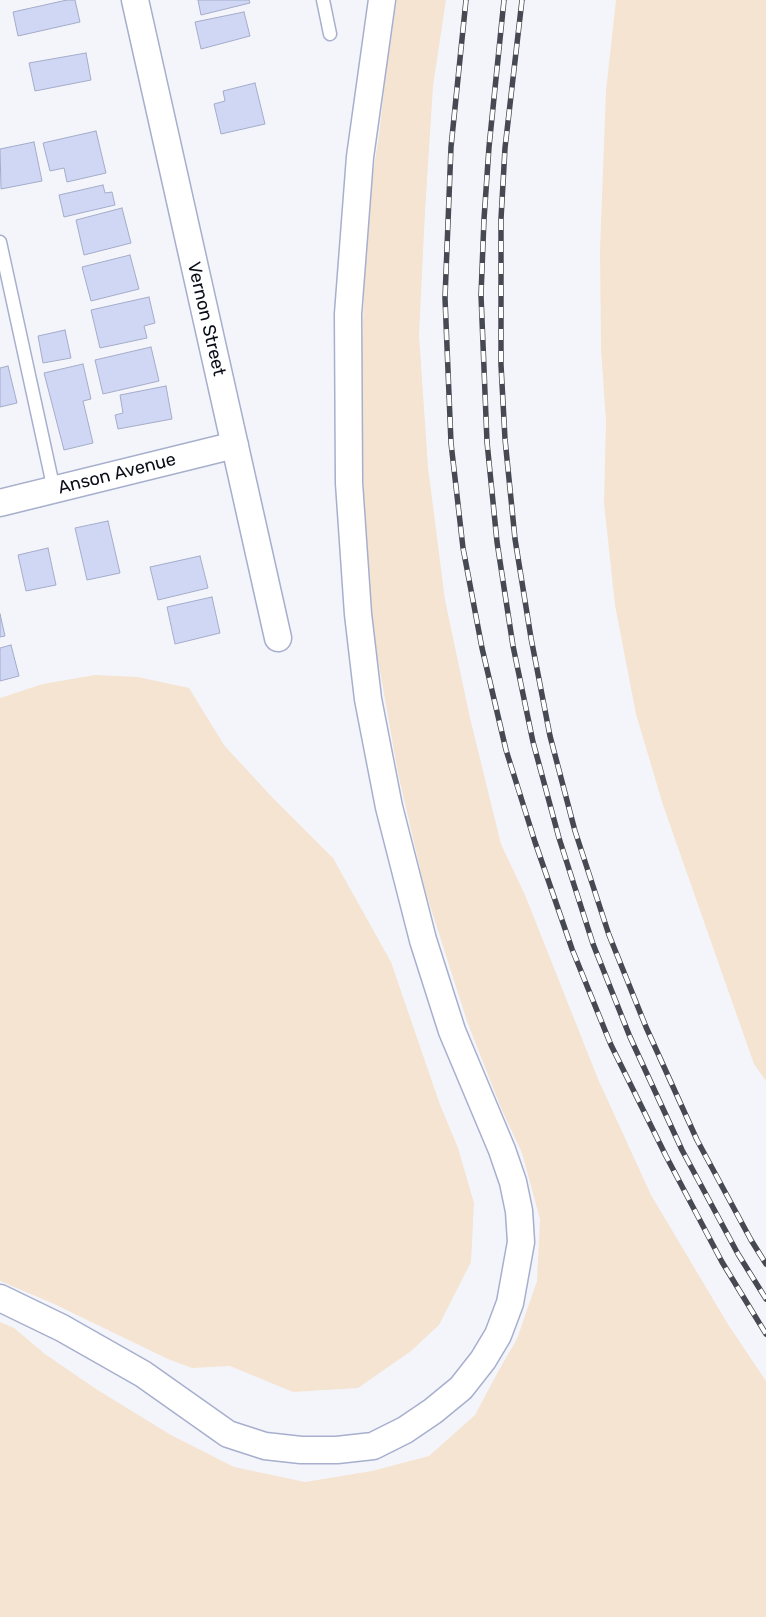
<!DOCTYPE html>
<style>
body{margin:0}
canvas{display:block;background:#f3f5fb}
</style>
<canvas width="766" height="1617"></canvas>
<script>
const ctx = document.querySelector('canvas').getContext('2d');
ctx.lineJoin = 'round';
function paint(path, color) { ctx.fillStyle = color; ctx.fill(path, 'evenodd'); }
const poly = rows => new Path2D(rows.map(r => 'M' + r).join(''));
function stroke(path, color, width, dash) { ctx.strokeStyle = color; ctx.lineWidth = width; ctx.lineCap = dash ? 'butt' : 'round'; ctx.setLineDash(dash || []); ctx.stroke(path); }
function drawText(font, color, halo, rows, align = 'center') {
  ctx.font = font + ' Rubik,sans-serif'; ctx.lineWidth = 4; ctx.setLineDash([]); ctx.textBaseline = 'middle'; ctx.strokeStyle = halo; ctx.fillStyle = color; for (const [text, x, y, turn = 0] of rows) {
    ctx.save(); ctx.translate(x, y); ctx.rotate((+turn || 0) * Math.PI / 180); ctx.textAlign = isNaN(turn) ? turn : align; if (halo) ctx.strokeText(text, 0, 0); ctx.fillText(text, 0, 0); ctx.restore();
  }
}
paint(poly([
 [397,0,446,0,433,86,425,212,419,335,428,467,445,600,470,718,501,844,525,895,598,1079,651,1195,729,1326,766,1381,766,1617,0,1617,0,1322,14,1328,45,1354,96,1389,171,1435,234,1467,305,1482,372,1471,429,1456,475,1415,499,1370,517,1339,537,1281,540,1219,522,1153,501,1108,467,1021,425,890,398,773,373,631,365,520,360,415,365,261,370,192,379,135,387,65],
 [616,0,766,0,766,1081,754,1064,663,805,636,714,615,605,604,503,606,421,601,349,600,250,606,91],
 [95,675,138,677,189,688,224,745,269,794,333,858,391,962,439,1102,458,1148,474,1203,471,1262,439,1325,411,1351,358,1388,293,1392,230,1366,192,1368,168,1359,52,1303,0,1281,0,698,43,684]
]), '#f5e4d1');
const building = poly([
 [67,0,75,0,80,22,18,36,13,12,67,0],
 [198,0,249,0,250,3,201,15,198,0],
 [244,12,250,36,201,49,195,22,244,12],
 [86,53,91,80,35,91,29,63,86,53],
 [255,83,265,124,221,134,214,104,225,101,223,91,255,83],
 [96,131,106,173,67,182,64,168,50,171,43,143,96,131],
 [34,142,42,181,1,189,0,149,34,142],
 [103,185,105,193,112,192,115,205,64,217,59,195,103,185],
 [122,208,131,243,84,255,76,220,122,208],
 [130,255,139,289,91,301,82,267,130,255],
 [149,297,155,323,144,326,147,338,100,348,91,310,149,297],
 [65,330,71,358,43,363,38,336,65,330],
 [151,347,159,381,103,394,95,360,151,347],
 [83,364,91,399,83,401,93,443,64,450,44,373,83,364],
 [8,366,17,403,0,407,0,368,8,366],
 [166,386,172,419,118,429,115,415,123,413,120,395,166,386],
 [108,521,120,573,87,580,75,528,108,521],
 [48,548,56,585,26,591,18,555,48,548],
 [200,556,208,588,158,600,150,567,200,556],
 [212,597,220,633,175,644,167,607,212,597],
 [0,614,5,636,0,637,0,614],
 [11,645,19,676,0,681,0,648,11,645]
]);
paint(building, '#cfd7f4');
stroke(building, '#a4acc9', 1);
const lane = poly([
 [323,0,330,34],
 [0,242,54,490]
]);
const street = poly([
 [135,0,278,638],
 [0,503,235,445],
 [0,1298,62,1328,143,1374,228,1434,265,1446,301,1450,337,1450,373,1446,405,1430,433,1411,461,1388,483,1360,498,1335,510,1303,521,1242,519,1211,513,1182,502,1150,452,1031,423,940,389,807,368,699,358,614,349,483,348,314,360,157,382,0]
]);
stroke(lane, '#a7afcd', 15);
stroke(street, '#a7afcd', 29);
stroke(lane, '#fff', 12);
stroke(street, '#fff', 26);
const rail = poly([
 [466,0,451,147,445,298,451,443,463,548,482,648,506,750,535,842,572,949,611,1045,666,1156,722,1262,766,1334],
 [504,0,489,147,484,219,481,295,487,442,497,542,513,646,533,742,559,838,593,944,630,1037,682,1150,738,1254,766,1299],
 [522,0,505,148,501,219,501,365,505,439,515,539,531,638,550,736,575,831,609,935,646,1027,697,1140,751,1240,766,1264]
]);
stroke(rail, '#464952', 5.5);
stroke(rail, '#fff', 4, [11]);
drawText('18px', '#0b0e18', '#fff', [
 ["Vernon Street",206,319,77],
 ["Anson Avenue",117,474,-14]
]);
</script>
